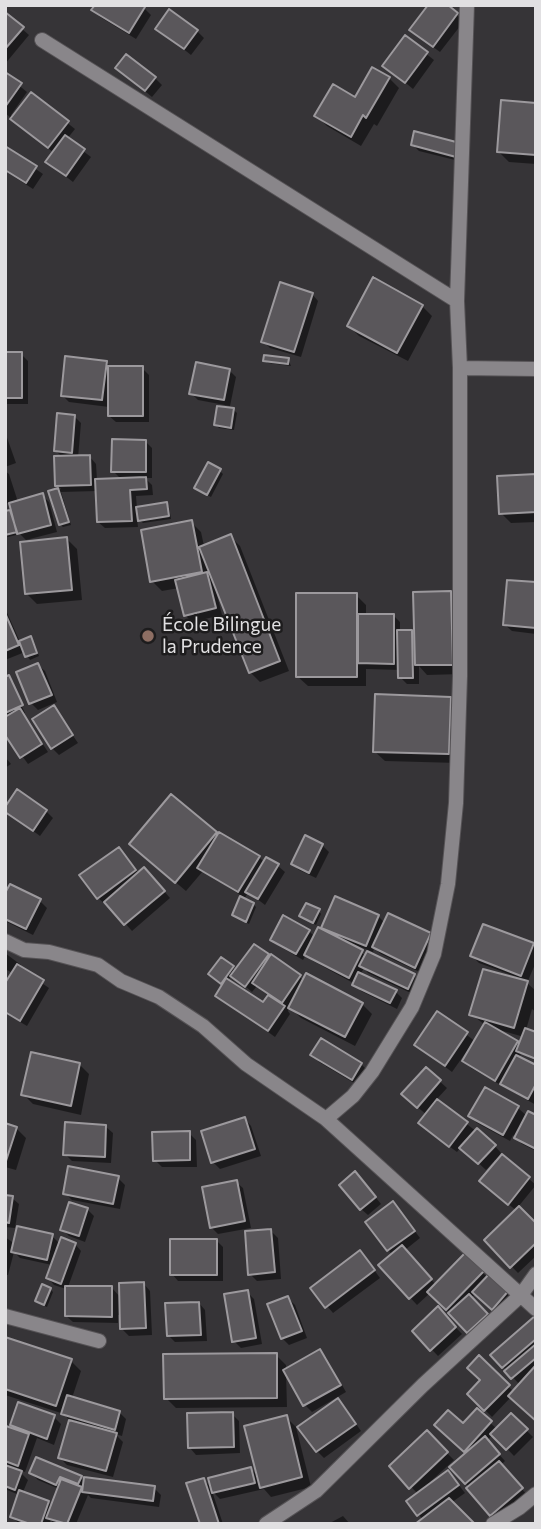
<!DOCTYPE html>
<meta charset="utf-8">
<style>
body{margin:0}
#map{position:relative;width:541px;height:1529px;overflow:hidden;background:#363437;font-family:Commissioner,sans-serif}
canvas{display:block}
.frame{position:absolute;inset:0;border:7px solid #e1e0e2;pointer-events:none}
</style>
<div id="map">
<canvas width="541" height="1529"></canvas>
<div class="frame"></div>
</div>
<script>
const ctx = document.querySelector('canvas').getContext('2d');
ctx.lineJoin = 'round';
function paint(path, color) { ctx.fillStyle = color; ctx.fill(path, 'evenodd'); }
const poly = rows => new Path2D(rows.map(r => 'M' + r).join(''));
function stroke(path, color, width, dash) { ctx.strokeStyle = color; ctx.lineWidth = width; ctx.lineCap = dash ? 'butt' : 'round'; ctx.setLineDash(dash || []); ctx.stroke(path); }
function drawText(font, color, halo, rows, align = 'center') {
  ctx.font = font + ' Commissioner,sans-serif'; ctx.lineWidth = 5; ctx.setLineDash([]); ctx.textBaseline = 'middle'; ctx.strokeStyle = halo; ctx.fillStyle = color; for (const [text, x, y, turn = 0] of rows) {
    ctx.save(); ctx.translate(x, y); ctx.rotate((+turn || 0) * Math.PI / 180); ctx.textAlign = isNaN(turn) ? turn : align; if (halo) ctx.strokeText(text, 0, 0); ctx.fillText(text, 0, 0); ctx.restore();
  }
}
paint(poly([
 [445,5,464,21,440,52,418,36],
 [144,8,151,15,136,39,100,17,94,10],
 [5,14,29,35,5,64],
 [157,28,197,31,204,38,191,55],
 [405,37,434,60,413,89,389,69],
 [117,68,155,78,162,85,152,97],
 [5,74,27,92,11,115,13,117,31,94,75,129,67,139,91,157,73,182,47,162,54,153,5,113],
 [389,78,399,88,377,126,374,124,361,146,327,126,317,116,356,99],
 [536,104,536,164,509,162,499,152],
 [412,144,459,144,463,162,419,151],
 [5,148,43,174,33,189,5,171],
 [312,294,318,301,301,357,270,348,263,341],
 [422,306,432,316,408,361,359,336,349,326],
 [5,354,21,354,28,361,28,404,5,404],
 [288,359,291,366,268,363,265,360],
 [106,362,112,368,142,368,149,375,149,422,116,422,109,416,109,407,69,402,62,395],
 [229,370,236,377,230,406,198,400,191,393],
 [234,410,237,413,234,430,219,428,216,425],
 [74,416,81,423,78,458,90,457,96,464,97,480,121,479,113,471,145,441,152,448,152,478,145,478,152,485,153,495,136,496,137,509,166,504,169,507,171,519,143,523,137,518,138,527,105,528,98,522,97,491,61,492,71,525,63,527,60,524,50,492,61,489,57,485,63,458,55,450],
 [5,432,16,463,5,467],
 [5,471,9,474,18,502,42,495,49,502,57,532,26,540,20,534,8,537,5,534,5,513,13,511,10,502,5,504],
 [220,471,223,474,211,497,199,491],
 [536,476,536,522,511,523,501,513],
 [191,522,201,532,204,546,230,536,240,546,289,671,260,682,250,672,218,591,216,591,222,615,192,622,185,615,179,588,162,591,152,581],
 [67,539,77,549,82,600,37,604,27,594],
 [536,584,536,634,512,631,505,625],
 [451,593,461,603,462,674,427,675,419,666,419,684,407,684,400,677,400,670,366,669,366,686,308,686,297,676,356,595,366,605,366,615,393,615,400,622,400,631,411,631,416,636],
 [5,608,20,642,31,638,39,656,30,660,25,652,5,660],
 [38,665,45,671,57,702,38,710,31,703,18,673],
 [9,677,14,683,11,683,25,713,23,714,48,752,28,764,5,732,5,679],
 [450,698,460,708,458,763,385,761,374,751],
 [54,708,78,743,59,755,52,748],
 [5,757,11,764,5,768],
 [172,797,219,836,259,857,265,863,278,866,285,872,265,905,248,892,245,898,203,871,186,891,142,854],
 [5,810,46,811,53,818,40,836],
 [322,845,329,852,316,878,299,870,293,864],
 [125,856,139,874,151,876,170,898,132,931,107,903,105,904,98,898],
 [5,894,40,901,47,908,33,935,5,921],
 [336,899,378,916,385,923,389,915,430,934,437,941,422,973,381,954,374,948,373,952,353,944,352,946,366,956,414,976,421,982,415,995,368,973,364,968,360,975,396,992,402,998,397,1009,361,991,355,984,313,961,306,955,303,960,279,946,272,939,309,931,315,937,322,931],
 [253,904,256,907,249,924,234,915],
 [319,911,321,914,316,925,301,916],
 [533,945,536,947,536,962,527,983,536,991,536,1012,532,1009,526,1030,536,1034,536,1061,521,1053,519,1058,536,1067,536,1105,471,1068,464,1061,471,1049,469,1048,452,1072,416,1045,438,1013,476,1042,485,1025,471,1014,517,977,479,963,472,956],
 [496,1029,524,1037,520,1045,496,1030],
 [5,953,21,965,20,968,49,988,27,1026,5,1013,5,975,9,980,13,973,5,969],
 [267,956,305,981,362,1004,372,1014,355,1046,301,1018,290,1007,288,1011,290,1014,275,1037,217,995,224,985,213,977,233,968,236,971],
 [232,975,252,992,257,986,270,995,263,1005,227,981],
 [322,1041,361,1064,368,1071,359,1086,319,1062,313,1055],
 [79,1064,89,1074,81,1115,33,1104,23,1094],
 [426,1069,447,1088,436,1100,495,1146,501,1153,500,1154,536,1185,518,1207,536,1225,536,1256,518,1273,486,1240,517,1211,488,1188,497,1162,495,1160,486,1170,461,1147,457,1152,427,1130,427,1115,410,1101],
 [486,1089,518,1108,527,1116,536,1117,536,1151,522,1144,513,1135,510,1141,477,1123,470,1116],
 [245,1119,251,1126,261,1156,220,1169,213,1162],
 [5,1125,16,1128,26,1138,16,1170,5,1167],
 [106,1127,113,1133,111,1163,72,1161,65,1154],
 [189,1133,196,1140,197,1167,162,1167,155,1160],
 [118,1178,125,1185,120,1209,72,1200,65,1193],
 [362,1180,381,1204,368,1215,361,1209],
 [236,1182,243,1188,251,1228,218,1234,211,1227],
 [5,1196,12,1198,19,1204,15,1228,5,1227],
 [87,1209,94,1216,85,1242,69,1236,62,1229],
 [399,1210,420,1238,405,1250,436,1285,465,1255,488,1278,516,1297,499,1315,476,1293,471,1298,493,1322,475,1338,430,1293,417,1305,381,1266,393,1255,388,1250],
 [271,1231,278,1238,281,1279,257,1281,250,1274],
 [52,1236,60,1244,75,1244,81,1251,68,1287,112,1288,121,1298,144,1284,150,1291,152,1335,129,1336,122,1329,122,1315,118,1315,118,1323,73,1322,66,1316,66,1289,54,1285,48,1278,52,1265,20,1258,14,1252,8,1275,5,1275,5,1237,15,1244],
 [216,1240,223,1247,223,1281,178,1281,172,1274],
 [366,1259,380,1278,333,1313,327,1306],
 [50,1289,53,1292,47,1307,40,1304,37,1301],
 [247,1292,254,1299,262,1344,241,1348,234,1341],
 [288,1298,295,1305,307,1338,289,1345,282,1338],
 [199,1303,205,1310,207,1341,175,1342,168,1335],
 [438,1309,462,1334,438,1356,414,1331],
 [536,1317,536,1420,511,1397,492,1417,469,1394,482,1380,479,1358,514,1392,520,1385,492,1355],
 [5,1339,71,1361,81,1371,72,1398,119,1412,126,1419,122,1436,115,1434,123,1442,113,1477,67,1465,60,1458,70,1421,64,1414,5,1395],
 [320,1351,326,1357,346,1392,312,1412,305,1405,286,1373,287,1407,176,1408,166,1398,276,1355,286,1365,286,1370],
 [19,1404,54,1417,61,1424,54,1445,37,1438,25,1472,17,1469,28,1480,23,1492,48,1502,52,1507,59,1489,38,1480,31,1473,81,1477,85,1482,154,1488,161,1495,159,1507,91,1498,88,1495,76,1524,54,1524,51,1520,49,1524,18,1523,12,1516,19,1495,5,1489,5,1433,7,1428,17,1430,12,1425],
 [344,1407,361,1431,324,1458,317,1451],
 [477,1411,497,1429,511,1415,533,1437,514,1456,493,1434,487,1441,505,1461,501,1465,528,1496,498,1522,452,1467,468,1453,443,1432,463,1426],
 [232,1414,239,1421,240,1453,196,1455,190,1448],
 [286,1417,296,1427,311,1487,271,1497,264,1489,220,1499,212,1491,223,1524,202,1524,204,1480,213,1489,251,1469,259,1477],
 [427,1433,454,1460,430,1482,432,1484,454,1479,465,1493,451,1503,472,1524,418,1524,423,1520,408,1501,418,1494,391,1466],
 [343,1516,350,1524,328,1524]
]), '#0007');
const building = poly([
 [95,5,142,5,145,7,129,33,91,10,95,5],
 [428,5,448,5,458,13,433,47,409,30,428,5],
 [169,9,198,30,184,49,155,29,169,9],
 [5,12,24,27,5,49,5,12],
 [405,35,428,52,405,83,382,66,405,35],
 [126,54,156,77,145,91,115,68,126,54],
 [372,67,390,77,366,118,363,115,351,137,314,116,333,84,355,97,372,67],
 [5,72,22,83,5,107,5,72],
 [31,92,69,121,48,148,10,119,31,92],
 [501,100,536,103,536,155,497,152,501,100],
 [414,131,460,143,456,157,411,145,414,131],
 [65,135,85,149,66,176,45,162,65,135],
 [5,146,37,166,26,183,5,170,5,146],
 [373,277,423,305,397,353,347,326,373,277],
 [280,282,313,293,294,352,261,342,280,282],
 [5,352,22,352,22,398,5,398,5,352],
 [264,355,289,358,288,364,263,361,264,355],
 [65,356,107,361,102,400,61,396,65,356],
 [196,362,230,369,224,400,189,394,196,362],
 [108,366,143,366,143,416,108,416,108,366],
 [217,406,234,408,231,428,214,425,217,406],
 [57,413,75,415,72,453,54,451,57,413],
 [112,439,146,440,146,472,111,472,112,439],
 [90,455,91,485,55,486,54,456,90,455],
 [208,462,221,469,207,495,194,488,208,462],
 [536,474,536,512,499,514,497,476,536,474],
 [146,477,147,489,130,490,132,521,97,522,95,479,146,477],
 [58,488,69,522,59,525,48,491,58,488],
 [43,493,51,525,17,534,9,503,43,493],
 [167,502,169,516,138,521,136,507,167,502],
 [10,510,17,532,5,535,5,511,10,510],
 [192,520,202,572,150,582,141,530,192,520],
 [231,534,280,661,249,673,199,547,231,534],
 [67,537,72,590,25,594,20,542,67,537],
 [207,572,216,608,184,616,175,580,207,572],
 [507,580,536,582,536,628,503,625,507,580],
 [451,591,453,665,415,665,413,592,451,591],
 [296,593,357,593,357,677,296,677,296,593],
 [5,613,19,645,5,651,5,613],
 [358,614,394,614,394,664,358,663,358,614],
 [397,630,412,630,413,678,398,678,397,630],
 [31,636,37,653,25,657,19,641,31,636],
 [38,663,52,695,29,704,16,672,38,663],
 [9,675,23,705,5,713,5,677,9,675],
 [375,694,451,697,449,754,373,752,375,694],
 [54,705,73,735,51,749,32,719,54,705],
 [20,708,42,744,20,758,5,735,5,717,20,708],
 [17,789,47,810,33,831,5,812,5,807,17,789],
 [171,794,217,832,175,883,129,844,171,794],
 [219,832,260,856,238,892,197,868,219,832],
 [305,835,323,844,309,873,291,864,305,835],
 [119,847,136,870,97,899,79,875,119,847],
 [266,857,279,864,258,899,245,892,266,857],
 [144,867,165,891,124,925,104,902,144,867],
 [10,884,41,899,26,929,5,919,5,893,10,884],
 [240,896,254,903,246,922,232,915,240,896],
 [335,896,379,915,366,946,321,928,335,896],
 [306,903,320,909,313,923,299,916,306,903],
 [388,913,431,933,415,968,372,947,388,913],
 [283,915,310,930,296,954,270,940,283,915],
 [483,924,534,943,521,976,470,956,483,924],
 [318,927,363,950,349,978,304,955,318,927],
 [254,944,269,954,245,987,230,976,254,944],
 [367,951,415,974,408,989,359,966,367,951],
 [271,954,301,975,282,1003,252,983,271,954],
 [221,957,234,966,221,984,208,974,221,957],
 [17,964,44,980,20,1021,5,1012,5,983,17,964],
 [483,969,528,981,514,1028,469,1015,483,969],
 [358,972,397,990,390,1003,352,985,358,972],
 [306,973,363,1003,345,1037,288,1008,306,973],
 [226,978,263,1002,268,995,285,1006,268,1031,215,996,226,978],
 [437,1011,468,1032,445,1066,414,1045,437,1011],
 [485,1022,518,1041,495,1081,462,1061,485,1022],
 [525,1028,536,1032,536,1059,516,1051,525,1028],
 [321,1038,362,1063,352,1080,310,1055,321,1038],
 [31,1052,80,1063,71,1106,21,1095,31,1052],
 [516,1055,536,1065,536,1084,528,1099,500,1084,516,1055],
 [426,1067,441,1080,417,1108,401,1094,426,1067],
 [485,1087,519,1106,503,1135,468,1116,485,1087],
 [437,1099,468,1122,449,1147,418,1123,437,1099],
 [528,1111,536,1115,536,1149,514,1138,528,1111],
 [245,1117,255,1149,211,1163,201,1131,245,1117],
 [65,1122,106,1125,105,1157,63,1155,65,1122],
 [5,1123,17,1127,6,1161,5,1161,5,1123],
 [477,1128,496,1145,478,1164,459,1148,477,1128],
 [190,1131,190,1160,153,1161,152,1132,190,1131],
 [502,1154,530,1177,508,1205,479,1181,502,1154],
 [68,1166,119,1176,113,1204,63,1194,68,1166],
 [355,1171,376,1197,360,1210,339,1185,355,1171],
 [237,1180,245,1221,210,1228,202,1187,237,1180],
 [5,1195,13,1196,9,1223,5,1222,5,1195],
 [393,1201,415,1231,387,1251,365,1222,393,1201],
 [69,1202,88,1208,79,1236,60,1230,69,1202],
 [519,1206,536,1223,536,1243,510,1268,484,1240,519,1206],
 [17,1226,53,1234,47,1260,11,1252,17,1226],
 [271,1229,275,1272,248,1275,245,1231,271,1229],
 [61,1237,76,1243,61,1284,46,1278,61,1237],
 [170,1239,217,1239,217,1275,170,1275,170,1239],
 [402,1245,432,1279,409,1299,378,1265,402,1245],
 [360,1250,375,1270,325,1308,310,1288,360,1250],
 [465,1253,484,1271,446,1310,427,1292,465,1253],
 [491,1272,510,1289,492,1310,472,1292,491,1272],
 [144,1282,146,1328,120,1329,119,1283,144,1282],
 [42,1284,51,1288,44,1305,35,1301,42,1284],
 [65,1286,112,1286,112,1317,65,1316,65,1286],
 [248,1290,256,1338,232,1342,224,1294,248,1290],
 [469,1294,488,1314,467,1333,448,1313,469,1294],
 [288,1296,302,1331,281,1339,267,1304,288,1296],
 [199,1302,201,1335,167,1336,165,1303,199,1302],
 [438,1306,456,1327,430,1351,412,1331,438,1306],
 [536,1315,536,1339,502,1368,490,1355,536,1315],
 [5,1337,72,1359,56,1406,5,1389,5,1337],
 [536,1344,536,1358,511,1379,504,1371,536,1344],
 [320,1349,341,1385,303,1406,283,1370,320,1349],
 [277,1353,277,1398,164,1399,163,1354,277,1353],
 [479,1355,510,1385,484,1411,467,1394,480,1380,467,1368,479,1355],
 [536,1365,536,1421,508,1396,536,1365],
 [67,1395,120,1411,115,1430,61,1414,67,1395],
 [338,1398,356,1424,316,1452,297,1427,338,1398],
 [18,1402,55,1415,47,1439,10,1425,18,1402],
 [477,1408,492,1421,464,1452,434,1425,448,1410,463,1423,477,1408],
 [233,1412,234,1447,188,1448,187,1413,233,1412],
 [511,1413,528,1429,506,1450,490,1434,511,1413],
 [287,1415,302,1477,260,1488,244,1426,287,1415],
 [69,1420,117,1433,106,1471,58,1458,69,1420],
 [6,1426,29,1434,18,1466,5,1461,6,1426],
 [427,1430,448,1452,409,1489,389,1466,427,1430],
 [485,1436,500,1454,465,1484,449,1467,485,1436],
 [36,1457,82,1476,78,1484,60,1477,56,1485,29,1473,36,1457],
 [499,1461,523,1488,490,1516,466,1488,499,1461],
 [5,1465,22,1471,15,1490,5,1486,5,1465],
 [251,1467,255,1483,212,1493,208,1478,251,1467],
 [448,1470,459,1485,417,1516,406,1501,448,1470],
 [84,1477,155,1486,153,1501,82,1492,84,1477],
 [204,1478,219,1524,200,1524,186,1483,204,1478],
 [61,1479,82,1487,67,1524,46,1518,61,1479],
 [19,1490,49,1501,41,1524,30,1524,10,1517,19,1490],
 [449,1498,474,1523,415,1524,449,1498]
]);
paint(building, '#5a575b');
stroke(building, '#9c999d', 2);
const street = poly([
 [42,40,457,301],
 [460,368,536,369],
 [5,941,24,950,49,952,98,965,121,981,159,997,203,1026,246,1064,326,1119,536,1309],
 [326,1119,353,1096,372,1072,412,1007,434,954,448,884,456,803,460,676,460,368,457,301,467,5],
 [5,1316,99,1341],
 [266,1524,316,1491,423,1385,521,1295,536,1274],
 [493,1524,519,1508,536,1494]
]);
stroke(street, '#555255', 16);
stroke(street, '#89868a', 14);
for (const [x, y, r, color] of [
 [148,636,7,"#8d6e63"]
]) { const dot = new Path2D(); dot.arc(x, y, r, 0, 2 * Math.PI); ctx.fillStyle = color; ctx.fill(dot); stroke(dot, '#1d1c1d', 2.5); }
drawText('19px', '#e1e0e2', '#1d1c1d', [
 ["École Bilingue",162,625],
 ["la Prudence",162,647]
], 'left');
</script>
